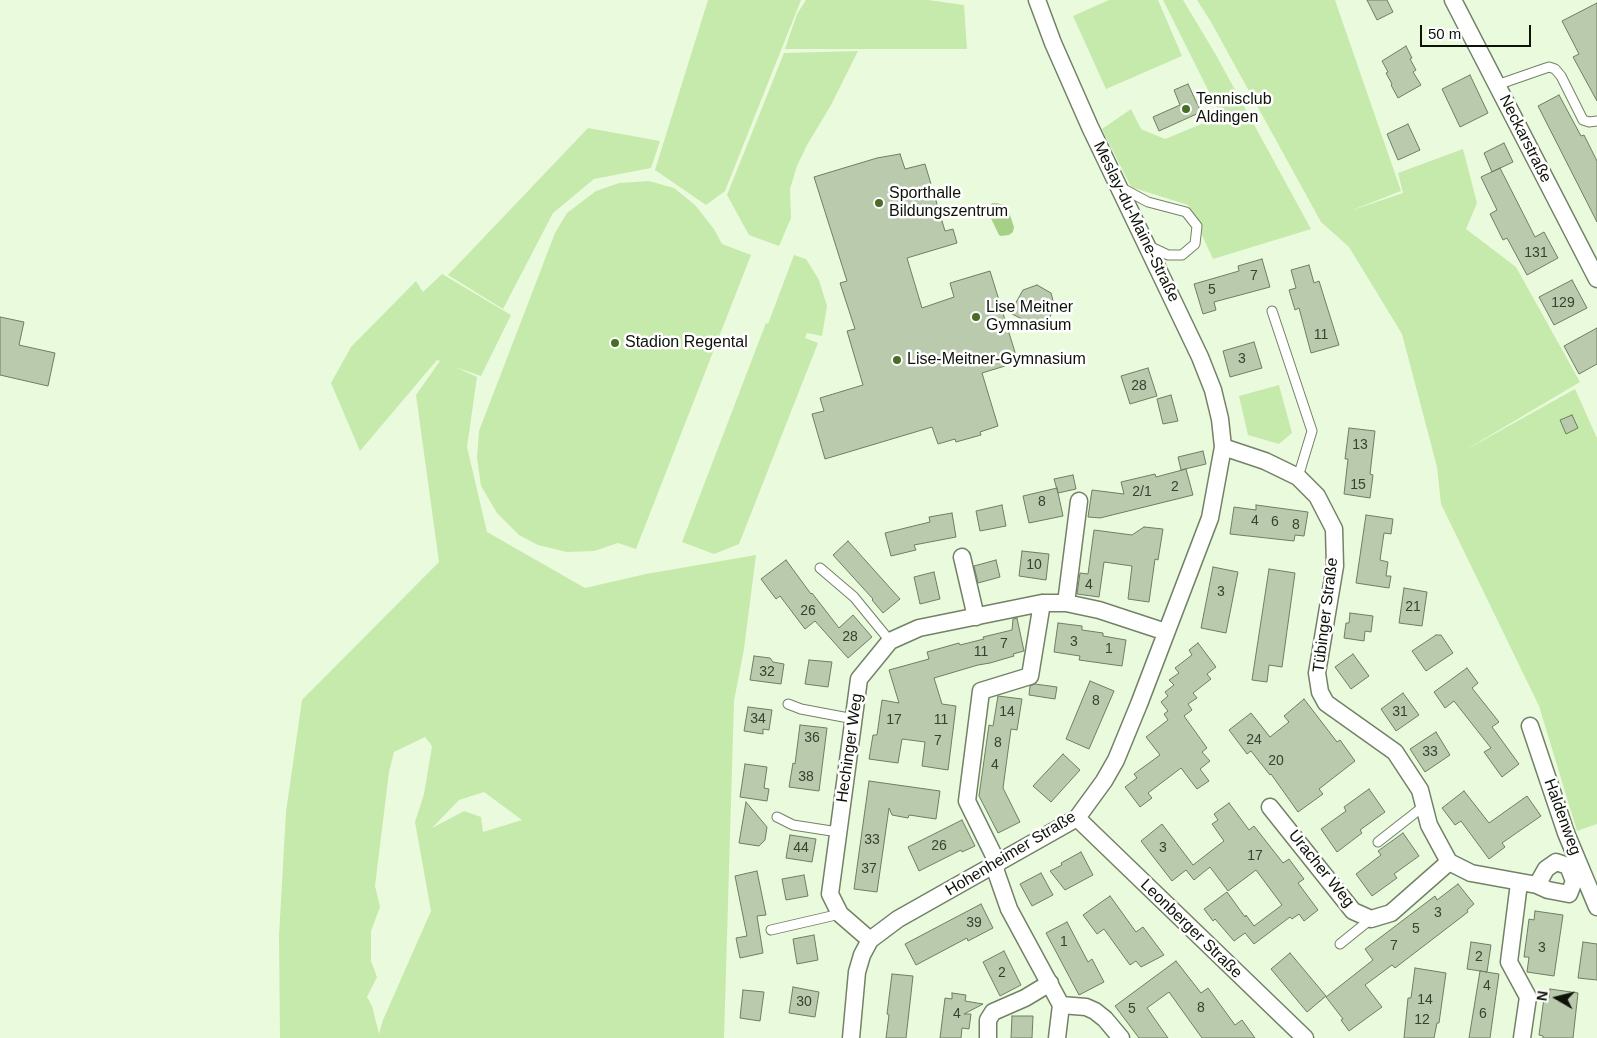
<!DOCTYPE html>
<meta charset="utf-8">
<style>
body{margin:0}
#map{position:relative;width:1597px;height:1038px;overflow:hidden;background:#eafbdd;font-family:Arial,sans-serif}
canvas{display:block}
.north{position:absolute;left:1532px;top:973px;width:50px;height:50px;-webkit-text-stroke:4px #fff;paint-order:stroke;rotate:278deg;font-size:14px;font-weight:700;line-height:20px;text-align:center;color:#0e1309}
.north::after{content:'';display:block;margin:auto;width:18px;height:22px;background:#0e1309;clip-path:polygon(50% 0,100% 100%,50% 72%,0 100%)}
.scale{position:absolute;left:1420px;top:25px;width:111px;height:22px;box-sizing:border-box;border:2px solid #0e1309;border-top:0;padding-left:6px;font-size:15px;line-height:18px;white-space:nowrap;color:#0e1309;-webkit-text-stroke:4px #fff;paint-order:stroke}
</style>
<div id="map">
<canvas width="1597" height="1038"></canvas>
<div class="north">N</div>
<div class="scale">50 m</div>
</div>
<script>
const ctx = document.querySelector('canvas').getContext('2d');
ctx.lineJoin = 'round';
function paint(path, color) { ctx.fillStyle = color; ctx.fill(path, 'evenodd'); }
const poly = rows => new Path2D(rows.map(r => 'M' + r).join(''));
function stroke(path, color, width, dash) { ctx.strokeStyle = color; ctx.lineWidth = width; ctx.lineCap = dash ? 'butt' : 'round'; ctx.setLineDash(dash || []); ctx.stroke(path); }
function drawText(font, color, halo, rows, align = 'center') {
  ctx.font = font + ' Arial,sans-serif'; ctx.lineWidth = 5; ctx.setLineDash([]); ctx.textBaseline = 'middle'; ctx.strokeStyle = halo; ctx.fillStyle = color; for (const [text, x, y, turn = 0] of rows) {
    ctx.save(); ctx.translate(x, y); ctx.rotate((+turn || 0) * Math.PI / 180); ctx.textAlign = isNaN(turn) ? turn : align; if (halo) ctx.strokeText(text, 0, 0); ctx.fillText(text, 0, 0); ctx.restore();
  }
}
paint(poly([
 [708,0,801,0,725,191,706,205,655,170],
 [806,0,928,0,964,5,967,49,785,49,797,14],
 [1109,0,1158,0,1182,56,1106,89,1073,16],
 [1163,0,1183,0,1216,55,1311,229,1213,259,1188,205,1131,187,1102,129,1131,109,1141,129,1165,139,1221,116],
 [1197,0,1335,0,1401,191,1350,211,1403,193,1398,173,1463,149,1477,203,1466,229,1516,267,1580,382,1462,452,1575,389,1597,438,1597,824,1577,831,1539,706,1441,504,1437,467,1402,334,1349,247,1321,222,1211,22],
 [858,51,831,105,807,145,797,166,790,189,791,218,779,246,749,235,727,195,784,53],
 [588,128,660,141,651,168,594,179,553,213,503,309,448,275],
 [649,181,674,188,695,205,714,229,722,244,751,255,636,549,618,543,594,551,567,552,538,545,519,535,497,513,481,486,477,458,479,431,555,233,567,213,596,191,619,183],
 [794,255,806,259,819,280,827,306,822,336,807,333,805,338,818,343,739,544,714,554,682,542,766,323,768,324],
 [442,274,511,315,481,376,455,367,477,377,467,447,487,532,585,588,646,574,756,555,744,649,734,701,724,1038,280,1038,279,936,286,812,302,700,439,562,416,395,440,361,437,360,360,451,331,383,351,347,416,281,423,292],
 [425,737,432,746,424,794,415,822,431,911,383,1020,379,1034,372,1006,367,997,377,977,371,961,371,931,380,907,375,886,389,772,394,752],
 [484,792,522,820,483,832,481,817,464,811,432,828,459,800],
 [1279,385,1292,433,1279,444,1248,435,1239,396]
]), '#c6e9ac');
paint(poly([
 [992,203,997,203,1007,206,1014,227,1013,232,1009,235,1001,236,999,235,987,210]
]), '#a7d087');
const building = poly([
 [1367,0,1387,0,1393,12,1377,20,1367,0],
 [1597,3,1597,101,1573,57,1579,54,1562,21,1597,3],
 [1406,46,1412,58,1410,59,1416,70,1413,72,1421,85,1398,98,1391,85,1392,84,1386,73,1388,72,1382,61,1406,46],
 [1470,75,1488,113,1460,127,1442,89,1470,75],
 [1188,84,1201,112,1159,131,1153,117,1180,105,1174,90,1188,84],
 [1559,95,1581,136,1584,135,1597,161,1597,222,1538,106,1559,95],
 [1408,124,1420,150,1398,160,1387,134,1408,124],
 [1504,143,1513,162,1492,172,1484,153,1504,143],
 [900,154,905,169,925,164,945,231,953,229,957,243,907,258,922,308,954,297,950,283,990,271,1018,362,982,373,998,426,980,432,981,435,956,442,955,439,938,444,932,427,825,459,812,414,824,411,820,398,863,385,847,331,855,329,840,283,847,281,814,177,877,158,900,154],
 [1500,168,1535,237,1544,232,1558,258,1527,275,1507,238,1503,240,1490,214,1497,210,1481,177,1500,168],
 [1262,259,1270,287,1214,302,1216,310,1203,314,1194,284,1239,271,1238,266,1262,259],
 [1309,265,1314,283,1319,281,1339,345,1311,353,1299,308,1295,310,1289,290,1296,288,1291,270,1309,265],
 [1572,280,1587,308,1554,325,1539,297,1572,280],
 [1037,285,1051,293,1055,308,1048,320,1034,325,1010,313,1023,290,1037,285],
 [0,317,24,322,19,345,55,353,48,386,0,375,0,317],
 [1597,328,1597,364,1579,374,1564,346,1597,328],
 [1254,342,1262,368,1230,377,1223,351,1254,342],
 [1148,368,1157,396,1130,404,1121,376,1148,368],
 [1171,395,1178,421,1163,424,1157,399,1171,395],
 [1572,415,1578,428,1566,434,1560,420,1572,415],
 [1349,428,1375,431,1370,474,1373,475,1370,498,1344,494,1348,459,1345,459,1349,428],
 [1203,451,1206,464,1181,470,1178,457,1203,451],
 [1186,469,1193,495,1100,518,1088,517,1092,490,1124,494,1121,482,1155,474,1156,477,1186,469],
 [1073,475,1076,489,1058,493,1054,479,1073,475],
 [1057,488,1063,516,1029,523,1023,496,1057,488],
 [1002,505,1006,526,980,531,976,511,1002,505],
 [1256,505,1308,512,1304,536,1295,535,1294,541,1230,534,1234,507,1256,510,1256,505],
 [952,513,956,537,914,545,916,550,891,556,885,533,930,522,929,517,952,513],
 [1366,515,1393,519,1391,534,1384,533,1380,560,1388,562,1386,576,1391,576,1389,588,1356,583,1366,515],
 [1144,527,1163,529,1158,560,1155,559,1149,602,1128,599,1132,566,1104,562,1099,597,1077,594,1080,573,1088,574,1094,530,1132,535,1144,527],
 [848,541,900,599,883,613,872,600,873,599,833,555,848,541],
 [1022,551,1049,554,1046,580,1019,576,1022,551],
 [786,560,811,594,812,593,839,628,853,615,872,637,848,658,815,621,805,629,780,596,776,599,761,579,786,560],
 [996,560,1000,577,978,583,974,566,996,560],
 [1213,567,1238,572,1226,633,1201,628,1213,567],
 [1269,569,1295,573,1282,667,1269,665,1267,682,1252,680,1269,569],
 [934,572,940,599,920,604,914,577,934,572],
 [1404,588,1427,592,1422,626,1399,623,1404,588],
 [1350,613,1373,616,1371,632,1365,631,1364,641,1344,638,1346,623,1349,623,1350,613],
 [1017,618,1024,651,1013,654,1014,656,990,663,978,665,934,678,942,704,956,706,948,770,922,766,925,742,902,739,898,763,869,759,873,735,877,735,882,700,899,703,889,670,929,659,927,652,959,643,960,645,984,639,983,637,1012,630,1013,619,1017,618],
 [1058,623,1082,626,1082,630,1103,633,1103,636,1126,640,1122,666,1079,660,1080,656,1054,652,1058,623],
 [1436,635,1441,635,1453,653,1426,671,1412,651,1436,635],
 [1198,643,1216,667,1207,674,1211,679,1193,693,1197,698,1188,704,1192,710,1184,716,1207,748,1202,752,1210,761,1200,769,1209,781,1197,789,1181,768,1148,793,1152,798,1140,807,1125,787,1137,778,1134,774,1160,755,1146,737,1168,720,1164,714,1168,711,1161,702,1168,696,1165,692,1174,685,1169,680,1179,673,1175,668,1192,655,1189,650,1198,643],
 [1353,654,1369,676,1351,689,1335,667,1353,654],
 [754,656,770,658,773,662,784,664,781,684,750,680,754,656],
 [809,660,832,662,828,687,805,684,809,660],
 [1467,668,1478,683,1472,688,1499,722,1492,727,1519,764,1502,777,1484,752,1491,748,1454,701,1445,708,1434,692,1467,668],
 [1090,681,1114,691,1089,749,1066,739,1090,681],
 [1035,684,1057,687,1055,699,1029,695,1030,686,1035,684],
 [1403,693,1419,715,1396,731,1381,709,1403,693],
 [998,696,1022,699,1017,730,1011,729,1003,788,1020,822,998,833,979,796,989,725,993,726,998,696],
 [1304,699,1337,742,1340,740,1355,761,1319,789,1323,794,1298,812,1271,774,1270,775,1251,751,1247,754,1229,730,1251,713,1270,737,1289,722,1284,716,1304,699],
 [748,707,772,710,769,730,763,729,763,734,744,731,748,707],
 [800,725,827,728,819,791,789,787,793,763,795,764,800,725],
 [1436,732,1450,755,1425,772,1410,749,1436,732],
 [1063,754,1080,770,1051,802,1033,786,1063,754],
 [745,764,767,767,764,788,769,789,767,801,740,797,745,764],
 [869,781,940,791,936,819,909,815,908,818,892,815,889,808,877,892,854,889,869,781],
 [1369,789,1385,812,1360,830,1362,833,1337,852,1321,829,1346,811,1344,807,1369,789],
 [1464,791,1489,823,1527,796,1541,816,1502,843,1505,847,1489,859,1461,821,1455,825,1442,808,1464,791],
 [746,802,767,827,765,840,759,846,739,843,746,802],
 [1229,803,1249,830,1254,826,1283,863,1289,859,1304,879,1298,883,1318,910,1304,921,1299,914,1292,919,1290,917,1254,944,1245,933,1234,941,1215,919,1213,921,1204,909,1227,892,1245,917,1246,915,1254,926,1282,905,1256,870,1228,891,1210,867,1194,880,1186,870,1172,881,1141,841,1162,824,1193,865,1224,841,1212,824,1218,820,1214,814,1229,803],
 [962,820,975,846,962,852,961,850,919,871,908,847,962,820],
 [1403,833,1419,856,1394,874,1397,878,1372,896,1356,874,1381,855,1378,851,1403,833],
 [790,835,816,839,812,862,786,858,790,835],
 [1081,852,1093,875,1065,890,1050,871,1062,865,1061,863,1081,852],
 [757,871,766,915,757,916,763,953,740,958,736,938,747,936,735,876,757,871],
 [1041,873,1053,895,1032,906,1020,884,1041,873],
 [804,875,808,896,786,900,782,879,804,875],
 [1458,884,1474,904,1467,910,1468,912,1395,968,1392,965,1365,985,1382,1007,1349,1031,1341,1020,1343,1019,1326,997,1373,960,1365,949,1435,896,1437,900,1458,884],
 [1110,896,1136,932,1143,927,1164,955,1141,967,1136,961,1130,965,1104,929,1097,934,1083,915,1110,896],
 [981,904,993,928,968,941,967,938,916,965,905,944,981,904],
 [1535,911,1563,915,1554,976,1527,972,1529,957,1524,957,1529,919,1534,920,1535,911],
 [1067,922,1088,962,1092,959,1104,982,1079,995,1046,933,1067,922],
 [814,935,818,960,797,964,793,939,814,935],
 [1471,942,1491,945,1487,972,1467,969,1471,942],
 [1583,942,1597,944,1597,980,1578,978,1583,942],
 [1004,951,1021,985,1000,996,983,962,1004,951],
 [1290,953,1326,996,1307,1012,1271,969,1290,953],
 [1176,961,1201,993,1208,988,1235,1025,1242,1020,1255,1038,1202,1038,1169,992,1147,1008,1168,1038,1139,1038,1115,1006,1176,961],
 [1415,968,1446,973,1439,1023,1437,1023,1434,1038,1404,1038,1408,998,1411,998,1415,968],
 [1480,971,1499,974,1495,1002,1490,1038,1469,1038,1480,971],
 [892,974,913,976,906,1038,886,1038,889,1015,887,1014,892,974],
 [793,987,819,992,815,1017,789,1013,793,987],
 [1550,989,1578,993,1573,1038,1543,1038,1543,1036,1539,1035,1544,998,1549,998,1550,989],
 [743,990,764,992,760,1021,740,1018,743,990],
 [952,993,966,995,965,1001,983,1004,964,1014,971,1014,969,1029,962,1028,961,1038,940,1038,945,998,952,999,952,993],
 [1012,1016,1033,1016,1032,1038,1011,1038,1012,1016]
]);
paint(building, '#b9caad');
stroke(building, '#6e7e63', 1);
const lane = poly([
 [1497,85,1543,69,1549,67,1555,69,1561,76,1583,120,1589,122,1597,121],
 [1120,187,1148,202,1186,212,1197,226,1195,244,1182,255,1168,255,1149,246],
 [1272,311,1312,431,1298,477],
 [820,568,854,597,890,641],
 [788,704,801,709,854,719],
 [777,817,793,825,838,832],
 [1378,842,1424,806],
 [771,930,840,914],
 [1340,944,1371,919]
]);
const street = poly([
 [1453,0,1597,279],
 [1223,447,1265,461,1298,477,1317,496,1334,529,1335,566,1317,673,1320,692,1326,703,1395,752,1420,790,1429,825,1449,862,1471,873,1537,885,1548,890,1569,894,1574,881,1568,866,1556,862,1546,869,1537,885],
 [962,557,976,617],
 [1066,603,1079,501],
 [1530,726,1566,833,1597,907],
 [1270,807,1353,911,1371,919,1391,913,1449,862],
 [1077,818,1305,1038],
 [998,864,967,801,981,691,1030,676,1042,603],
 [994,866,1009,909,1061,1005,1086,1007,1095,1011,1105,1019,1121,1038],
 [1519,883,1509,962,1528,997,1522,1038],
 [870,940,840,914,830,894,859,679,890,641,919,628,1042,603,1066,603,1099,610,1166,632],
 [851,1038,857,972,862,955,870,940,898,919,1077,818,1104,781,1116,760,1139,704,1210,518,1223,447,1220,419,1213,390,1200,357,1090,127,1053,43,1037,0],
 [988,1038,988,1020,993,1012,1025,998,1050,983],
 [1057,1038,1061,1005]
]);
stroke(lane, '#738267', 11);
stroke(street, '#738267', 19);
stroke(lane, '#fff', 9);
stroke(street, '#fff', 16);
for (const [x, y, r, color] of [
 [1186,109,5,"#486d26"],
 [879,203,5,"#486d26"],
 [976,317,5,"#486d26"],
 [615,343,5,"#486d26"],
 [897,360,5,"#486d26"]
]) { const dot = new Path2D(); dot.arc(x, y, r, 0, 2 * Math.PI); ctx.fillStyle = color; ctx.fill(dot); stroke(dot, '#fff', 2); }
drawText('14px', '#394132', null, [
 ["131",1536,253],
 ["7",1254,276],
 ["5",1212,290],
 ["129",1563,303],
 ["11",1321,335],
 ["3",1242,359],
 ["28",1139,386],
 ["13",1360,445],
 ["15",1358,485],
 ["2",1175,487],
 ["2/1",1142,492],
 ["8",1042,502],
 ["4",1255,521],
 ["6",1275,522],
 ["8",1296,525],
 ["10",1034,565],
 ["4",1089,585],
 ["3",1221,592],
 ["21",1413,607],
 ["26",808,611],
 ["28",850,637],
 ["3",1074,642],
 ["7",1004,644],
 ["1",1109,649],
 ["11",981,652],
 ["32",767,672],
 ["8",1096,701],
 ["14",1007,712],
 ["31",1400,712],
 ["34",758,719],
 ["17",894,720],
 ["11",941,720],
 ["36",812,738],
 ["24",1254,740],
 ["7",938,741],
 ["8",998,743],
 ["33",1430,752],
 ["20",1276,761],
 ["4",995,765],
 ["38",806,777],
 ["33",872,840],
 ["26",939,846],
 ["44",801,848],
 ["3",1163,848],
 ["17",1255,856],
 ["37",869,869],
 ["3",1438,913],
 ["39",974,923],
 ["5",1416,929],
 ["1",1064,942],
 ["7",1394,946],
 ["3",1542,948],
 ["2",1479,957],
 ["2",1002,973],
 ["4",1487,986],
 ["14",1425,1000],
 ["30",804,1002],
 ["8",1201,1008],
 ["5",1132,1009],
 ["4",957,1014],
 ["6",1483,1014],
 ["12",1422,1020]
]);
drawText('16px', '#0e1309', '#fff', [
 ["Tennisclub",1196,100],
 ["Aldingen",1196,118],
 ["Sporthalle",889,194],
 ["Bildungszentrum",889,212],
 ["Lise Meitner",986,308],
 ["Gymnasium",986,326],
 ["Stadion Regental",625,343],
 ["Lise-Meitner-Gymnasium",907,360]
], 'left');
drawText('16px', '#0e1309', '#fff', [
 ["Neckarstraße",1525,139,63],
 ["Meslay-du-Maine-Straße",1136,222,64],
 ["Tübinger Straße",1326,615,-83],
 ["Hechinger Weg",850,748,-82],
 ["Haldenweg",1562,817,70],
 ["Hohenheimer Straße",1011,854,-31],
 ["Uracher Weg",1321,869,51],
 ["Leonberger Straße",1191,929,44]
]);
</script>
